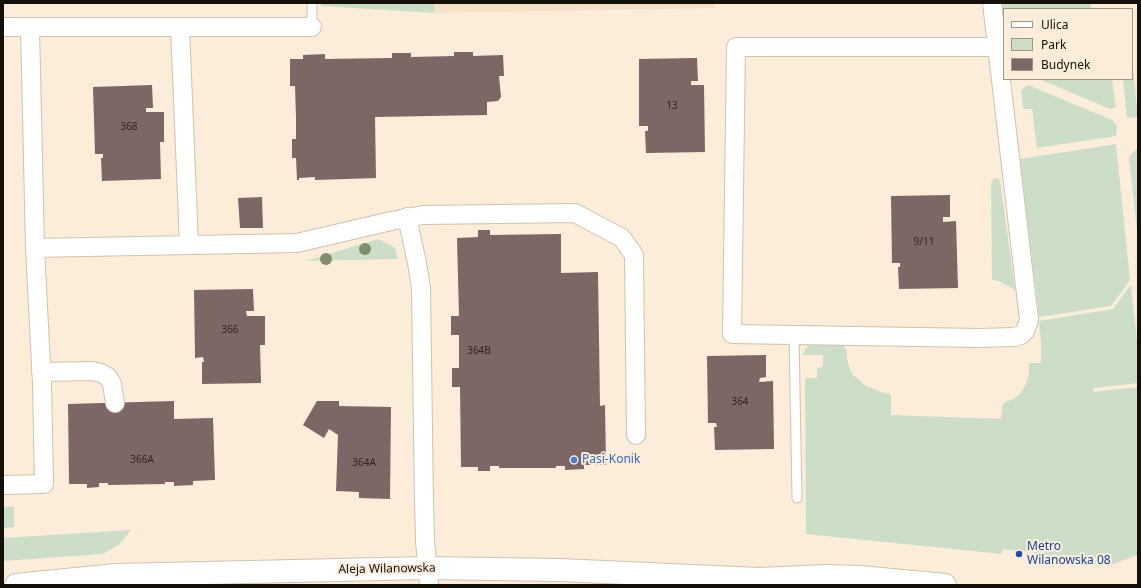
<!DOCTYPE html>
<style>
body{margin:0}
#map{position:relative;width:1141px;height:588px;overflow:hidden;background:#fbedda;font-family:"Noto Sans",sans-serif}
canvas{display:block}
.frame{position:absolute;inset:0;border:4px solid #15100a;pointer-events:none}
.legend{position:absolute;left:1003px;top:8px;width:130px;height:72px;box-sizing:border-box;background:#fbedda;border:1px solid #9f9587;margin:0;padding:5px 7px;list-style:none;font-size:12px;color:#15100a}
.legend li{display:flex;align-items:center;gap:8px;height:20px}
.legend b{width:20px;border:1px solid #9f9587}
</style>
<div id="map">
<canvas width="1141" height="588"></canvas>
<div class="frame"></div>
<ul class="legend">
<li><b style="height:5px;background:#fff"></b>Ulica</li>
<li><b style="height:11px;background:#cddec8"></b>Park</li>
<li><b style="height:11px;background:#7d6764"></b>Budynek</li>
</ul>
</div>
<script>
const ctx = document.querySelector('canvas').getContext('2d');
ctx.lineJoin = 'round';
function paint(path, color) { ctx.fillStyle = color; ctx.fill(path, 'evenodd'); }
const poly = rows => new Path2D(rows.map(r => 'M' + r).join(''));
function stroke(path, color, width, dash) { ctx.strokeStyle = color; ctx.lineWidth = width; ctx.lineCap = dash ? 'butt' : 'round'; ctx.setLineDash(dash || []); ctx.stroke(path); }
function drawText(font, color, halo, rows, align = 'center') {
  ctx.font = font + ' "Noto Sans",sans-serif'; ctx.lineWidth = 4; ctx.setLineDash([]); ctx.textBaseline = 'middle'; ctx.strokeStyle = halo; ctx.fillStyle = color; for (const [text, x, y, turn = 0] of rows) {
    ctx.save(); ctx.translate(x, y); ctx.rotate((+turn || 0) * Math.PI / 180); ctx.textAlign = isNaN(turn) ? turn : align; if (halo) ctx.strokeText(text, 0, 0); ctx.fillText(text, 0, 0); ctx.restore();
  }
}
paint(poly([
 [434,3,715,3,716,8,434,13]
]), '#f4e2c8');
paint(poly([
 [321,3,434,3,434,13,321,6],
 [1002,3,1091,3,1091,9,1004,9,1004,19],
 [1132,58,1138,117,1127,118,1123,79,1132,79],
 [1039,79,1112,79,1116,107,1110,109],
 [1028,85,1112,120,1117,126,1116,136,1037,148,1032,109,1023,109,1021,90],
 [1116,144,1130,280,1111,306,1039,317,1020,159],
 [1138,149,1138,240,1129,157,1135,150],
 [995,178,1000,180,1015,290,999,281,992,280,991,183],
 [378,239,395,248,398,259,306,261],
 [1131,285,1138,349,1138,383,1093,388,1094,392,1138,387,1137,555,1114,564,1096,564,1034,558,1034,552,1003,549,1002,554,806,534,805,378,817,378,817,368,823,367,823,355,802,355,808,346,813,344,839,344,844,346,847,351,847,359,850,370,853,375,866,386,881,392,891,394,891,415,1001,419,1002,407,1005,402,1015,398,1022,391,1026,384,1029,373,1029,363,1041,363,1041,342,1039,321,1113,309],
 [3,507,14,507,14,527,3,528],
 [131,530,119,545,103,554,3,561,3,538]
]), '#cddec8');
paint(poly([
 [454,52,473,52,473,56,503,55,504,76,499,76,501,97,498,101,487,102,487,115,375,117,376,178,315,180,315,177,299,178,299,180,297,180,296,158,292,158,292,139,296,139,296,117,295,86,290,86,290,59,303,59,303,55,325,54,325,59,392,58,392,53,411,53,411,57,454,56],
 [697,58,698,81,691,81,691,85,704,85,705,152,646,153,645,131,648,131,648,126,639,126,639,59],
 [152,85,153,108,146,108,146,112,164,112,164,142,160,142,161,179,102,181,101,158,103,158,103,154,95,154,93,87],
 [950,195,950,217,943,217,943,222,956,221,958,288,899,289,898,267,900,267,900,263,892,263,891,196],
 [262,197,263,228,240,228,238,198],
 [478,230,490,230,490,235,561,234,561,273,598,272,600,406,605,405,606,465,584,465,584,469,565,470,565,466,556,466,556,468,499,468,499,466,490,466,490,471,478,471,478,467,461,467,460,387,452,387,452,368,459,368,459,335,451,335,451,316,459,316,457,238,478,237],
 [253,289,254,311,246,311,247,316,265,316,265,345,260,345,261,383,202,384,202,362,204,362,203,357,195,358,194,290],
 [766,355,766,377,760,378,759,382,773,381,774,449,715,450,714,427,717,427,716,423,708,423,707,356],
 [174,401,174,419,213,418,215,480,193,481,193,485,174,486,174,482,165,482,165,484,108,485,108,483,99,483,99,487,87,488,87,484,69,484,68,404],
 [317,401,339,401,339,406,391,407,390,499,359,498,359,492,336,491,338,435,329,429,324,438,303,425]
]), '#7d6764');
const service = poly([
 [312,3,312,27],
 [794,335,797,498]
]);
const minor = poly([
 [992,3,1029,320,1025,331,1021,335,1014,337,979,338,732,334,736,47,997,47],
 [3,27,312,27],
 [180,27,189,245],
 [407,217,417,263,421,288,424,501,425,541,429,585],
 [35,248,297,243,391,221,423,215,575,213,622,238,634,255,636,435],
 [41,372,92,371,101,373,108,377,112,384,115,403],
 [3,485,44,484,42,384,35,248,30,27]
]);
const secondary = poly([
 [16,585,116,575,427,568,560,570,759,579,826,576,860,577,945,585]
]);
stroke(service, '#cfc2af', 11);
stroke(minor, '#cfc2af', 20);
stroke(secondary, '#cfc2af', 24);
stroke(service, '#fff', 9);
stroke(minor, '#fff', 18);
stroke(secondary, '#fff', 22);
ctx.fillStyle = '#818d6d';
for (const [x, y] of [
 [365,249],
 [326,259]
]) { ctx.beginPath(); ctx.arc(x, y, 6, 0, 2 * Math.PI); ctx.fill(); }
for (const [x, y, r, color] of [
 [574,460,4,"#3f7fe0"],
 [1019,554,4,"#1a4fb4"]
]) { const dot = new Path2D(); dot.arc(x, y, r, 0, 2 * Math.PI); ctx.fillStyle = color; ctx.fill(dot); stroke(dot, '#fbedda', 1.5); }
drawText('10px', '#2f2620', null, [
 ["13",672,106],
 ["368",129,127],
 ["9/11",924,242],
 ["366",230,330],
 ["364B",479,351],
 ["364",740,402],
 ["366A",142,460],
 ["364A",364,463]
]);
drawText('12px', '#366cbe', '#fbedda', [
 ["Pasi-Konik",582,460]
], 'left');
drawText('12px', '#164399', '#fbedda', [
 ["Metro",1027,547],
 ["Wilanowska 08",1027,561]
], 'left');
drawText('12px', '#15100a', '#fbedda', [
 ["Aleja Wilanowska",387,569,-1]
]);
</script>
